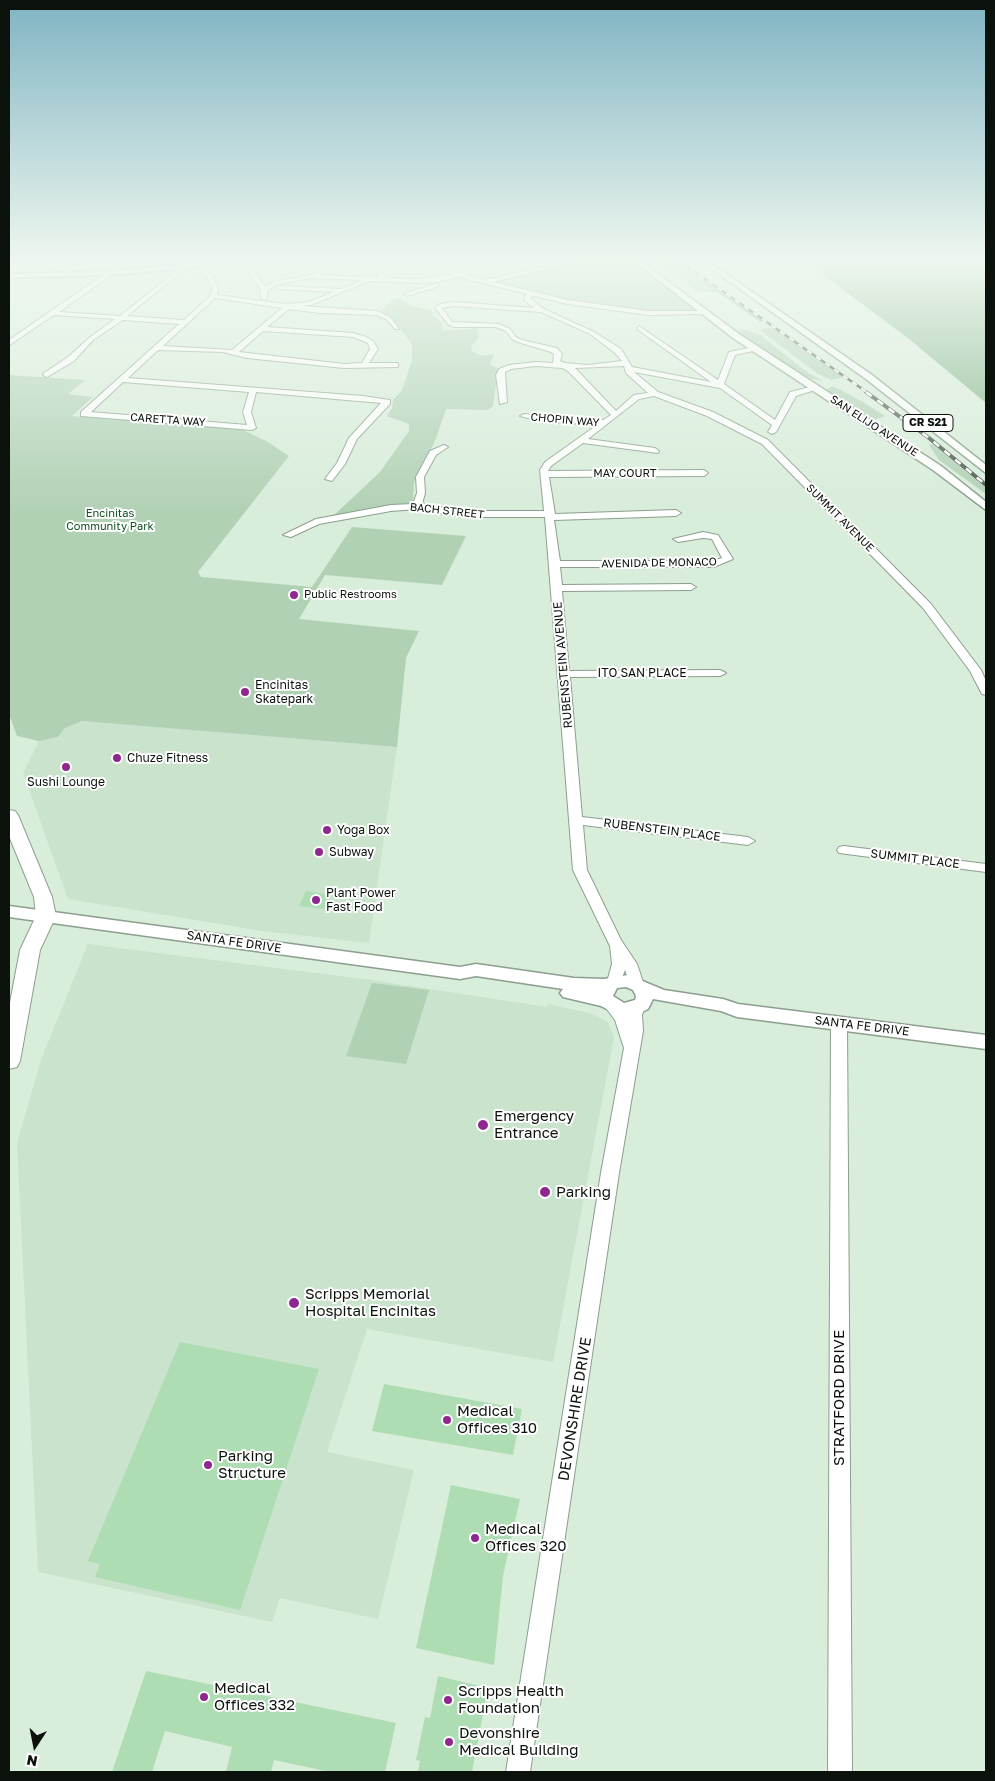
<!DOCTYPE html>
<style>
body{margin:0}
#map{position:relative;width:995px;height:1781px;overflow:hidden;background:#d9eddb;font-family:"Golos Text",sans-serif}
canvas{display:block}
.frame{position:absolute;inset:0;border:10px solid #0b120c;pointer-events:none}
.north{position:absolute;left:10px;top:1721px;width:50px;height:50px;-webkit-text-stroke:4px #fff;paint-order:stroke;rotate:191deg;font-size:14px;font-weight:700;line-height:20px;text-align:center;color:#0b120c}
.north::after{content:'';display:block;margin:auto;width:18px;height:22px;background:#0b120c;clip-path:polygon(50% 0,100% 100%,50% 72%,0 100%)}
</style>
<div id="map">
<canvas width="995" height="1781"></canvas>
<div class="frame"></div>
<div class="north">N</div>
</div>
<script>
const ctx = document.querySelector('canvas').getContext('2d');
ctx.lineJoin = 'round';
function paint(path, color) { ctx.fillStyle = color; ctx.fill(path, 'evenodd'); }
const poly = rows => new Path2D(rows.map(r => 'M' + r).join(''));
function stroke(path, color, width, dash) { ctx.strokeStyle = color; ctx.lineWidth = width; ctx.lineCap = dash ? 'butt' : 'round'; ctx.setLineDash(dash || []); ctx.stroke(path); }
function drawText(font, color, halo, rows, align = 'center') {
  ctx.font = font + ' "Golos Text",sans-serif'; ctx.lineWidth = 4; ctx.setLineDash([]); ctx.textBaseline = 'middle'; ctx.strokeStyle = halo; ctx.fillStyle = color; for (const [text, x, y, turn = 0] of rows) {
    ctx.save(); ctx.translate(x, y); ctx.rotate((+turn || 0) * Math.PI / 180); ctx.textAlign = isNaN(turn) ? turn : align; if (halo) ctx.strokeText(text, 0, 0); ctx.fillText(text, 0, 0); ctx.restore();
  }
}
paint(poly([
 [82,721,397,747,369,943,262,931,68,899,23,773,39,741,58,737,65,728],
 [88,944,371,980,547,1007,548,1004,589,1013,607,1021,614,1037,553,1362,367,1329,327,1452,414,1470,378,1619,280,1598,272,1622,38,1572,17,1143,41,1060]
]), '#c9e3cc');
paint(poly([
 [569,262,638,262,704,312,665,314,570,302,484,282],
 [655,262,674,262,718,292,699,292],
 [401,297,403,301,413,306,432,310,433,315,442,323,443,331,477,328,479,338,471,346,472,351,482,356,494,354,490,365,498,368,493,406,488,410,446,409,435,441,414,482,413,503,334,515,380,472,409,431,409,424,387,416,392,408,393,400,402,390,412,361,412,344,389,315,381,311,392,300],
 [771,327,779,332,844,377,831,380,818,374,760,330],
 [742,329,760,335,807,372,823,381,814,380,794,370,738,331],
 [9,375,85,380,68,394,93,397,72,416,239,428,268,442,289,456,198,572,201,577,312,587,352,527,466,536,442,585,325,575,299,619,419,631,406,658,397,747,82,721,65,728,58,737,39,741,17,736,9,714],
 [833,386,863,402,885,416,874,420,869,419,825,390],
 [933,444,986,488,986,494,939,460,929,445],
 [372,983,429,990,406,1064,346,1056]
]), '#b1d1b5');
paint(poly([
 [806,262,986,262,986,403,909,339]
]), '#85b38b');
stroke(poly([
 [676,262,761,321]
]), '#85b38b', 2);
paint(poly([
 [306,891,332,895,325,909,299,906],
 [180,1342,319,1369,240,1610,95,1577,100,1564,88,1561],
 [384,1384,522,1409,513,1455,372,1431],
 [451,1485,520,1499,503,1576,494,1665,416,1648],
 [146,1671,396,1723,385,1772,330,1772,274,1760,271,1772,226,1772,232,1747,165,1731,152,1772,112,1772],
 [438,1676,488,1688,472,1772,418,1772,420,1761,416,1760,425,1717,430,1718]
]), '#aeddb4');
const minor = poly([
 [70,262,76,262,79,266,65,276,61,276,61,274,73,266,70,262],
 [117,262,123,262,121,268,59,312,120,316,184,265,212,274,218,289,217,295,286,304,308,302,334,292,279,289,277,286,342,289,362,280,309,278,276,285,267,291,267,298,264,300,261,298,260,288,242,262,248,262,265,286,274,282,315,274,305,262,311,262,322,275,380,277,366,262,372,262,387,278,416,279,451,275,431,262,438,262,458,273,465,272,477,262,483,262,466,275,485,280,562,262,572,262,493,282,568,300,648,311,706,311,704,314,648,315,568,304,534,296,530,298,544,309,594,332,621,349,632,367,711,382,637,329,639,326,718,380,729,352,758,346,758,350,735,355,724,384,775,420,790,392,818,385,818,389,796,396,776,432,772,434,768,432,772,425,720,388,634,372,658,392,713,412,768,440,931,604,981,670,986,681,986,695,982,694,970,671,923,608,762,444,707,416,654,396,639,399,588,439,655,448,659,451,658,453,583,443,551,466,548,471,704,470,708,473,704,476,549,477,555,514,676,510,681,513,676,516,554,520,560,561,713,561,722,558,712,539,703,538,678,542,673,539,703,532,718,535,733,559,714,567,560,567,562,585,691,584,696,587,691,590,562,591,569,671,720,670,726,673,720,676,570,677,582,817,748,837,755,841,748,845,583,825,587,870,621,940,637,964,644,985,642,989,632,989,625,970,619,986,609,986,607,982,612,964,610,946,573,870,545,517,462,517,417,509,391,511,319,524,291,537,283,535,316,519,391,505,413,504,417,493,416,477,430,451,444,445,448,447,436,455,424,477,425,493,422,504,462,511,544,511,540,470,545,462,597,425,539,421,520,416,524,414,603,420,611,415,568,371,562,368,536,366,511,369,505,372,507,402,500,404,496,375,499,369,509,365,536,362,553,363,554,354,551,352,518,342,512,339,506,331,496,327,454,327,448,324,435,308,440,304,453,302,534,308,525,301,524,297,527,294,458,277,438,282,416,283,369,281,311,305,301,306,377,311,390,317,399,329,395,329,386,319,376,315,320,313,289,309,267,327,353,333,366,337,373,341,378,349,369,363,398,363,398,367,344,368,247,358,223,352,158,350,128,378,363,396,390,400,390,404,357,439,345,464,332,481,325,479,337,463,349,438,381,403,256,392,251,412,256,428,252,430,81,416,81,412,179,324,123,320,93,340,74,361,47,377,43,375,44,373,68,357,89,338,115,319,54,315,11,344,9,345,9,340,116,266,117,262],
 [185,269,207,276,212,289,211,295,184,320,127,316,185,269],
 [215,298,282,308,232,350,163,346,215,298],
 [453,306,541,312,590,334,615,353,622,361,588,365,565,363,560,361,562,354,557,348,522,340,516,337,510,329,499,324,452,322,442,308,453,306],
 [263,331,353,337,368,343,370,349,362,363,344,364,239,352,263,331],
 [624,366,626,373,648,393,634,395,616,411,575,368,624,366],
 [123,382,249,392,243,412,247,425,91,412,123,382],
 [437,283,439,286,407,296,404,294,437,283],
 [844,846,986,864,986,872,839,853,837,850,839,847,844,846],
 [614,1002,619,1004,627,1013,632,1003,642,1003,645,1007,642,1015,643,1031,619,1173,530,1772,506,1772,601,1173,624,1048,615,1020,606,1008,609,1004,614,1002],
 [839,1017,844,1019,847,1023,852,1772,828,1772,831,1023,834,1019,839,1017]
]);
const major = poly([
 [211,262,237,262,233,264,111,275,9,278,9,274,111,271,211,262],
 [635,262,642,262,739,334,941,466,986,502,986,510,933,470,733,338,635,262],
 [702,262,709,262,872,375,986,465,986,473,866,379,702,262],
 [9,906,460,967,476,964,574,978,604,979,628,975,664,990,723,999,738,1004,986,1035,986,1049,737,1017,721,1011,653,999,648,1009,636,1015,622,1017,601,1006,563,997,560,993,563,989,476,976,460,979,9,917,9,906],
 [626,987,633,990,636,996,635,1000,624,1003,613,996,617,988,626,987]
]);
const highway = poly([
 [9,810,15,811,18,815,52,897,56,916,40,950,20,1061,17,1067,9,1069,9,1008,20,950,36,916,34,897,9,836,9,810]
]);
stroke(minor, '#8c9f8e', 2);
stroke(major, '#8c9f8e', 3);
stroke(highway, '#8c9f8e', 2);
paint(minor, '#fff');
paint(major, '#fff');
paint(highway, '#fff');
const railFar1 = poly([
 [681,262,868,393]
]);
const rail = poly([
 [866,392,929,438,986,485]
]);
stroke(railFar1, '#4c574d', 2.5);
stroke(rail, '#4c574d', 4);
stroke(railFar1, '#fff', 2, [5.5]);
stroke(rail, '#fff', 2.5, [7]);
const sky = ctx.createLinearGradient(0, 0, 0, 511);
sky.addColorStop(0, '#80b4c3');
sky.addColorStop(0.51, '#eef7ef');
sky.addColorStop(1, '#eef7ef00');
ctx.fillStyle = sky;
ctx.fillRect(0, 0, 995, 511);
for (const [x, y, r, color] of [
 [294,595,5,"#8e288e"],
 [245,692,5,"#8e288e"],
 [117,758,5,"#8e288e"],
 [66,767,5,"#8e288e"],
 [327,830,5,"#8e288e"],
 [319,852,5,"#8e288e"],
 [316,900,5,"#8e288e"],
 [483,1125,6,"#8e288e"],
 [545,1192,6,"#8e288e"],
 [294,1303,6,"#8e288e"],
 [447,1420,5,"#8e288e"],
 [208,1465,5,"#8e288e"],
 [475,1538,5,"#8e288e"],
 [204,1697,5,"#8e288e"],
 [448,1700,5,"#8e288e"],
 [449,1742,5,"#8e288e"]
]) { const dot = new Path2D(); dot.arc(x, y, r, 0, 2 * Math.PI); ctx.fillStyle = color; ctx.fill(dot); stroke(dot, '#fff', 2); }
drawText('11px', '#0b120c', '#fff', [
 ["CARETTA WAY",168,420,4],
 ["CHOPIN WAY",565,420,5],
 ["SAN ELIJO AVENUE",874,426,33],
 ["MAY COURT",625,474],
 ["BACH STREET",447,511,6],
 ["SUMMIT AVENUE",840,518,45],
 ["AVENIDA DE MONACO",659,563,-1]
]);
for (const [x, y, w] of [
 [928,423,50]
]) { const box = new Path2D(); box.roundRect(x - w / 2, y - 8.5, w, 17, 4); ctx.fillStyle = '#fff'; ctx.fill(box); stroke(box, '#0b120c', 1); }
drawText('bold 11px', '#0b120c', null, [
 ["CR S21",928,423]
]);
drawText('11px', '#0c5321', '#fff', [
 ["Encinitas",110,514],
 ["Community Park",110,527]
]);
drawText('11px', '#0b120c', '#fff', [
 ["Public Restrooms",304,595]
], 'left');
drawText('12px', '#0b120c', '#fff', [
 ["RUBENSTEIN AVENUE",563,665,-95],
 ["ITO SAN PLACE",642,673],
 ["RUBENSTEIN PLACE",662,830,7],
 ["SUMMIT PLACE",915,859,7],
 ["SANTA FE DRIVE",234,942,8],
 ["SANTA FE DRIVE",862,1026,7]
]);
drawText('12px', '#0b120c', '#fff', [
 ["Encinitas",255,685],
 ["Skatepark",255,699],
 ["Chuze Fitness",127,758],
 ["Sushi Lounge",66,782,"center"],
 ["Yoga Box",337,830],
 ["Subway",329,852],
 ["Plant Power",326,893],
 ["Fast Food",326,907]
], 'left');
drawText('15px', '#0b120c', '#fff', [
 ["Emergency",494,1116],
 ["Entrance",494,1133],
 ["Parking",556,1192],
 ["Scripps Memorial",305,1294],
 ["Hospital Encinitas",305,1311],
 ["Medical",457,1411],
 ["Offices 310",457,1428],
 ["Parking",218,1456],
 ["Structure",218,1473],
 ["Medical",485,1529],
 ["Offices 320",485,1546],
 ["Medical",214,1688],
 ["Offices 332",214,1705],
 ["Scripps Health",458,1691],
 ["Foundation",458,1708],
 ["Devonshire",459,1733],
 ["Medical Building",459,1750]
], 'left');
drawText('15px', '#0b120c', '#fff', [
 ["STRATFORD DRIVE",839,1398,-90],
 ["DEVONSHIRE DRIVE",575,1409,-81]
]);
</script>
